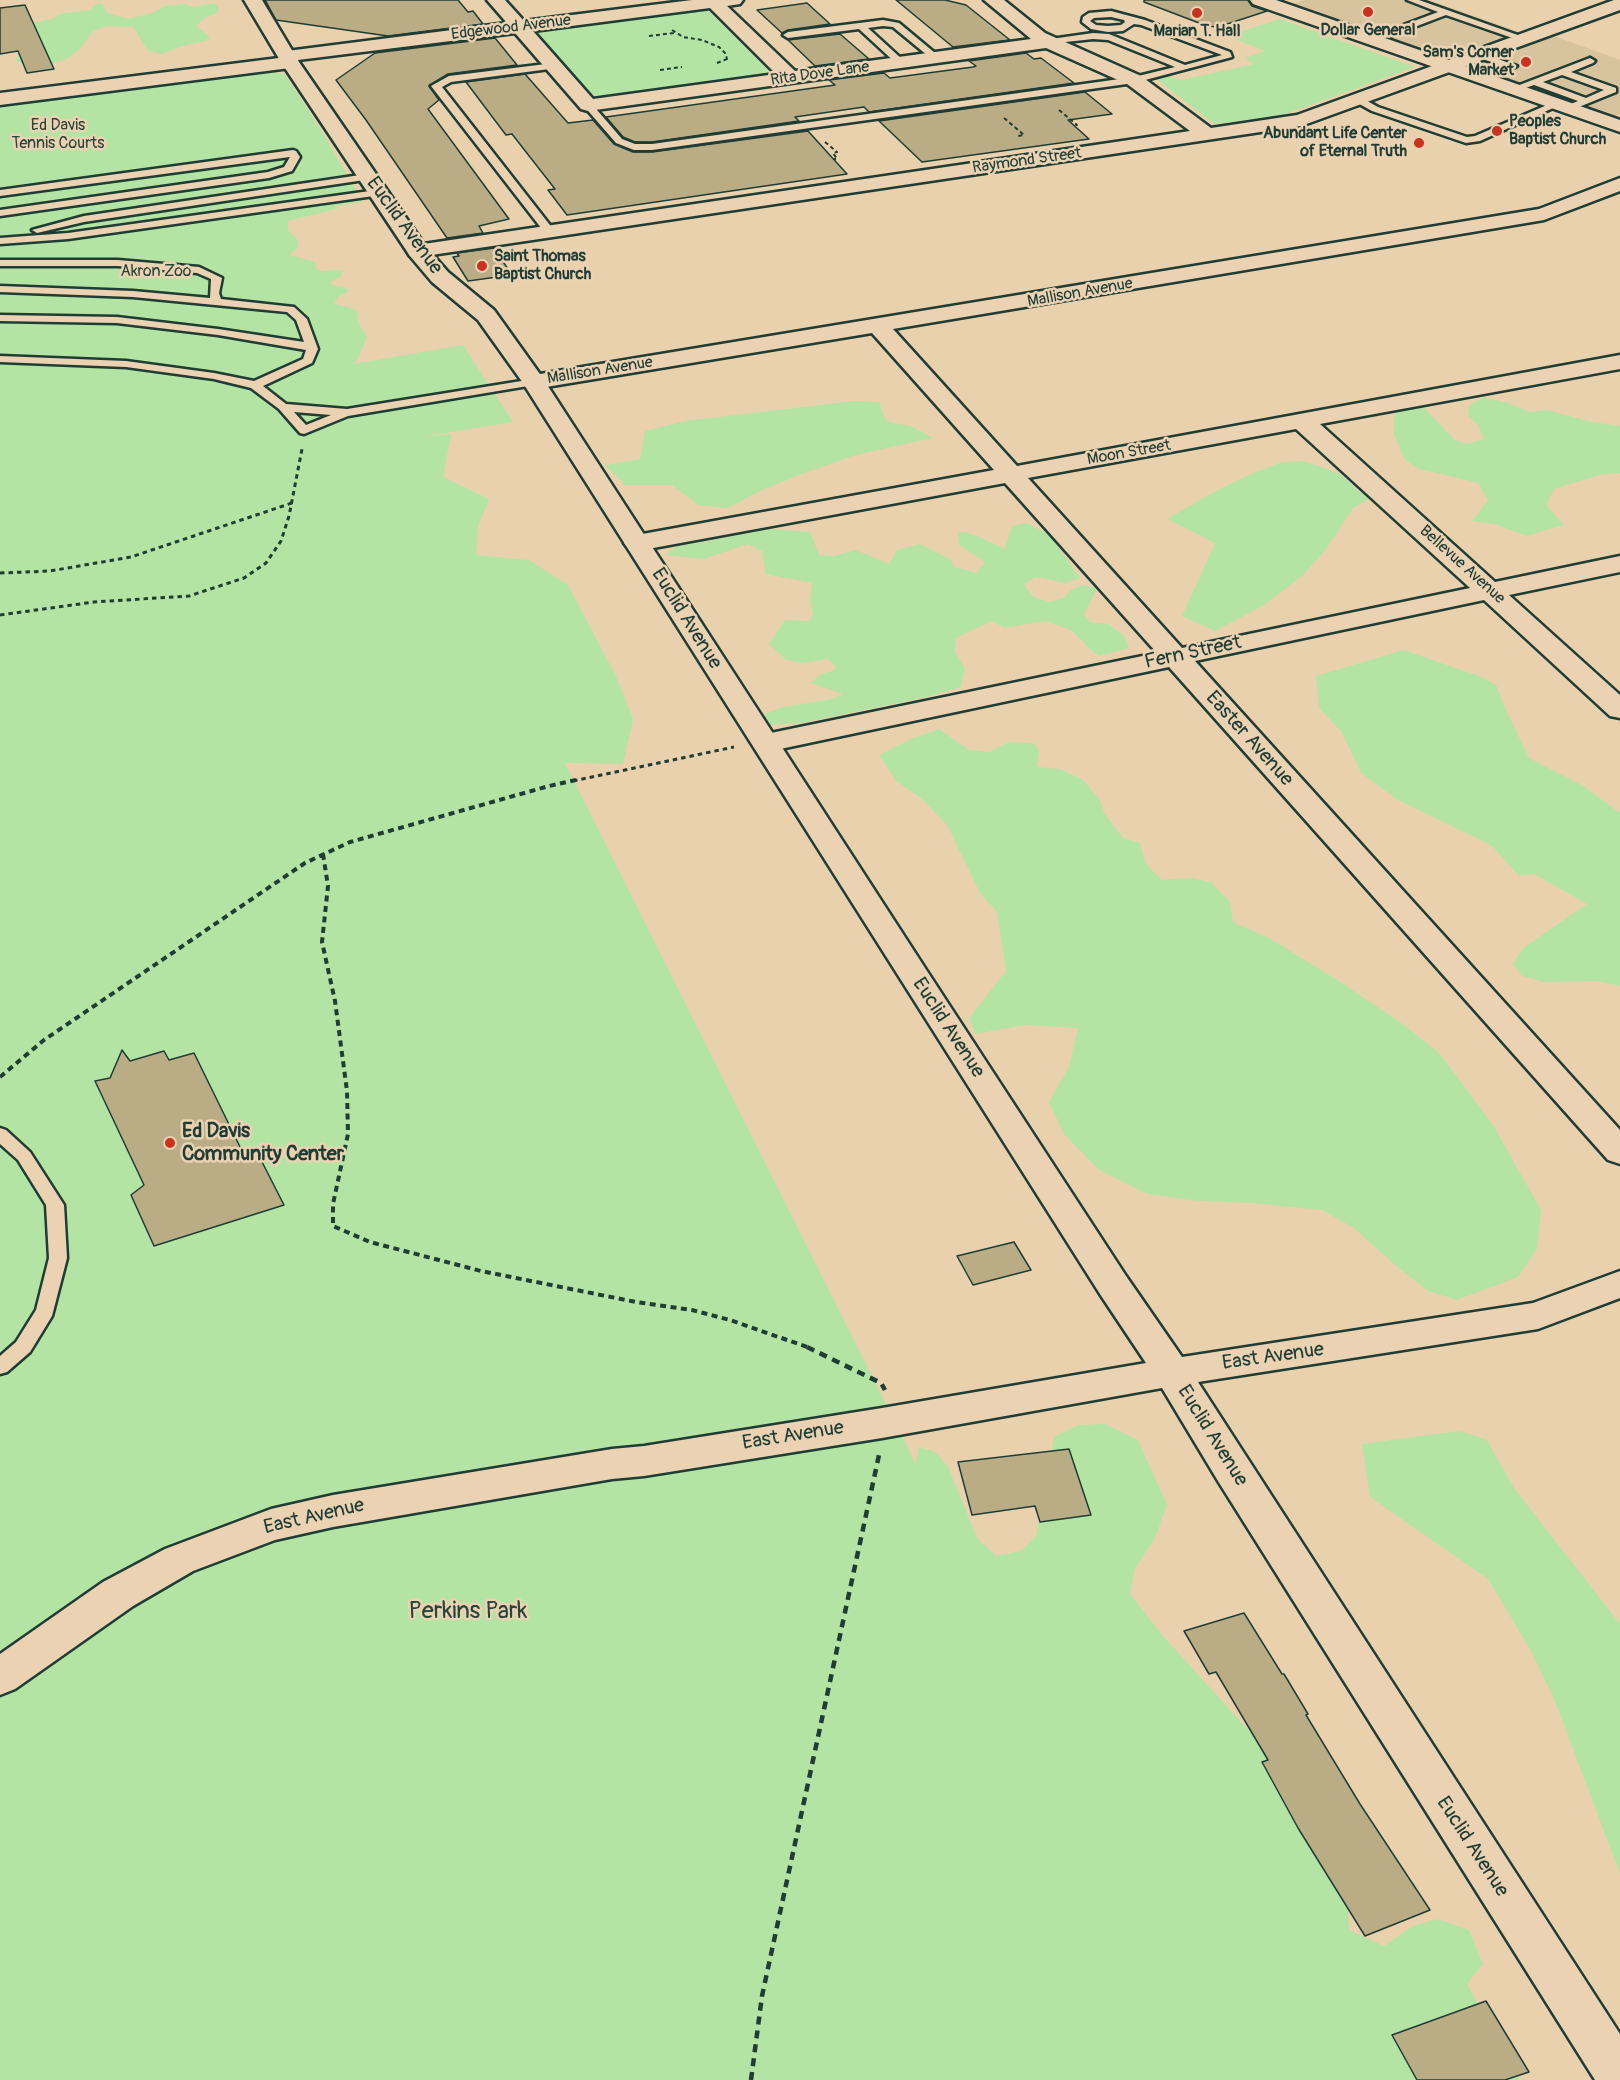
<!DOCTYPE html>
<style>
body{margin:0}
canvas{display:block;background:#ead1ad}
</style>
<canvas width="1620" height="2080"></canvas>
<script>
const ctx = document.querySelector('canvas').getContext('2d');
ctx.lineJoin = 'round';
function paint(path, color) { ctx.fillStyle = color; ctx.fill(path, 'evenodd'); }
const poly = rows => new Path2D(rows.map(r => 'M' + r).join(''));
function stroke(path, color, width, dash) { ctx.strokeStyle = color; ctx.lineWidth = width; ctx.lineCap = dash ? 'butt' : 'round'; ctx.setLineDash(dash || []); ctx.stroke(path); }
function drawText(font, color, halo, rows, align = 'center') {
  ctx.font = font + ' Pangolin,sans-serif'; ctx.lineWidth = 5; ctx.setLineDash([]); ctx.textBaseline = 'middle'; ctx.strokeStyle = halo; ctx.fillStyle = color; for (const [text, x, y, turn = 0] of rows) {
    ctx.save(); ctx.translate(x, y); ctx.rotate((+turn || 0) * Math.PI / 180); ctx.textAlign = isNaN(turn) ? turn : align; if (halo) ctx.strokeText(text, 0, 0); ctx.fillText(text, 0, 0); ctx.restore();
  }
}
paint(poly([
 [1304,0,1429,0,1531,36,1543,32,1620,60,1620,114,1604,120,1282,8]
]), '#d8c39f');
paint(poly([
 [214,3,219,7,217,13,205,18,196,26,209,36,209,40,183,46,161,54,148,51,133,27,108,26,93,31,80,49,65,60,39,66,24,65,15,60,24,48,26,24,53,19,59,14,90,10,96,4,102,4,107,13,129,19,155,12,165,6,185,4,194,7],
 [703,8,708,10,768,70,767,76,603,99,588,92,534,33,537,28],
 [1280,19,1415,67,1283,115,1218,124,1213,123,1155,78,1167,75,1181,80,1254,64,1245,58,1265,51,1227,36],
 [270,71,285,74,321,130,363,202,335,206,340,208,288,221,288,230,298,240,298,247,290,255,315,262,316,268,320,271,343,270,341,276,330,282,332,285,345,287,349,291,338,297,334,304,352,308,357,311,358,322,367,337,357,360,353,364,463,345,513,422,421,437,451,434,443,477,489,499,478,527,476,555,529,560,568,585,616,676,633,719,623,764,565,763,916,1464,919,1447,935,1452,948,1466,977,1538,996,1556,1021,1551,1036,1536,1054,1437,1078,1425,1105,1424,1138,1440,1167,1505,1154,1540,1135,1568,1130,1594,1163,1636,1274,1758,1346,1875,1349,1930,1384,1946,1413,1926,1438,1919,1469,1930,1483,1964,1467,1984,1520,2080,0,2080,0,107],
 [1483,397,1508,403,1530,412,1547,410,1588,421,1620,426,1620,473,1599,475,1554,489,1546,505,1564,525,1526,536,1498,525,1472,521,1488,500,1478,483,1416,468,1404,458,1394,434,1394,417,1400,407,1422,406,1454,439,1466,444,1484,439,1478,425,1468,416,1469,406],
 [854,401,879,402,886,421,913,427,932,438,856,455,807,472,762,490,728,508,698,505,672,485,625,485,605,465,640,459,645,431,685,421],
 [1304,461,1340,474,1369,499,1353,508,1326,549,1302,576,1266,604,1215,631,1182,616,1215,543,1167,519,1216,491,1251,474,1282,462],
 [1027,523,1049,534,1080,578,1065,583,1036,577,1024,584,1033,597,1050,602,1065,597,1071,590,1084,585,1097,589,1084,614,1090,622,1108,624,1116,630,1125,637,1129,648,1099,656,1090,649,1071,630,1045,621,1004,628,992,621,956,638,955,652,965,668,961,687,927,697,802,723,770,725,763,715,783,707,832,699,843,694,811,683,819,675,833,671,836,666,828,659,803,663,786,660,769,644,785,620,809,621,813,615,810,599,812,583,766,574,762,551,748,544,704,559,665,555,676,547,770,529,810,532,819,555,834,556,856,550,889,564,897,550,920,544,950,559,954,567,977,573,985,562,959,545,958,533,965,532,977,536,1005,549,1012,526],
 [1404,650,1484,678,1497,686,1503,704,1529,758,1582,785,1620,813,1620,986,1599,981,1544,982,1522,976,1513,964,1523,948,1587,904,1534,874,1519,876,1491,845,1398,800,1361,773,1341,731,1319,708,1316,676],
 [939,729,969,750,989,752,1009,742,1033,743,1039,750,1037,767,1060,769,1083,780,1100,800,1104,813,1123,838,1140,843,1145,863,1162,880,1189,878,1211,882,1230,902,1233,922,1271,939,1342,983,1400,1022,1440,1054,1493,1125,1541,1210,1537,1249,1518,1277,1457,1300,1428,1291,1394,1264,1354,1228,1322,1210,1252,1203,1198,1201,1147,1194,1099,1170,1064,1134,1049,1102,1069,1067,1078,1028,1025,1025,975,1034,969,1018,1006,971,997,912,980,893,947,825,921,798,896,781,879,755,911,739],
 [1459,1431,1486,1439,1514,1488,1620,1624,1620,1874,1555,1701,1531,1651,1488,1579,1370,1497,1362,1444]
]), '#b3e4a4');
const building = poly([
 [265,0,458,0,468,12,473,11,483,24,388,36,276,20,265,0],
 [896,0,945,0,966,5,1010,40,953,47,896,0],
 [1144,0,1248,0,1252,6,1267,11,1218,27,1207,26,1144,2,1144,0],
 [807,3,830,24,788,30,782,33,757,10,807,3],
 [25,5,54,69,27,73,18,51,0,54,0,8,25,5],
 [840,34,869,59,815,66,788,40,840,34],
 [495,38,517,65,448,74,429,86,439,100,428,109,509,219,479,226,483,233,447,238,366,120,336,80,375,53,495,38],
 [1026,53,1034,59,1041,58,1074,83,869,112,864,107,795,117,799,121,652,142,635,142,623,137,606,117,835,85,829,80,884,73,890,78,973,67,976,66,969,61,1026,53],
 [525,74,568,123,593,120,614,144,633,152,652,152,808,131,847,174,567,215,548,190,555,189,512,134,506,135,466,82,525,74],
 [1085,92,1112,114,1068,120,1089,139,922,162,879,121,1085,92],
 [494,248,512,275,468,281,453,257,459,256,457,253,494,248],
 [122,1050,130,1061,164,1051,169,1060,194,1053,246,1159,259,1156,284,1205,154,1246,131,1195,144,1185,95,1081,110,1078,122,1050],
 [1014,1242,1031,1270,973,1285,957,1256,1014,1242],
 [1069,1449,1091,1515,1040,1522,1035,1506,972,1515,958,1462,1069,1449],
 [1244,1613,1282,1674,1284,1674,1308,1714,1306,1715,1360,1804,1430,1910,1365,1936,1298,1828,1262,1762,1268,1760,1216,1672,1209,1674,1184,1631,1244,1613],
 [1486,2001,1529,2072,1505,2080,1417,2080,1392,2035,1486,2001]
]);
paint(building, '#baac85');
stroke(building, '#1f3d34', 1.5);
const service = poly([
 [1407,0,1419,0,1529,39,1521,41,1446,15,1375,42,1369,42,1369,38,1438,12,1407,0],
 [1111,11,1145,20,1230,52,1232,57,1134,83,652,150,634,150,616,143,583,105,591,103,622,139,635,144,652,144,1134,77,1175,67,1108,40,1093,39,1048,44,1046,42,1051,39,1093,33,1109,34,1185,65,1222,55,1141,25,1134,24,1123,31,1108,32,1091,29,1082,22,1083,17,1089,13,1111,11],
 [1111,17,1124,20,1125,22,1121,25,1108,26,1096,25,1090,21,1094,18,1111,17],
 [883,20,899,23,941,58,933,60,893,27,883,26,868,28,904,61,904,65,898,65,859,29,788,38,783,35,788,32,883,20],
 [1476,53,1482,53,1517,66,1487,81,1481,81,1481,77,1504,66,1476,57,1476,53],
 [1590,58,1595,61,1593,63,1571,72,1616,88,1616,92,1569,111,1566,110,1566,106,1578,101,1534,85,1514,92,1509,89,1590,58],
 [1562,75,1604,90,1586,98,1543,82,1562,75],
 [554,63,557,64,557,68,451,82,442,87,553,229,553,233,549,234,545,233,431,86,449,76,554,63],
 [1354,97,1360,97,1378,107,1467,137,1475,136,1554,102,1562,104,1480,141,1466,143,1372,111,1354,101,1354,97],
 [293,150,296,151,300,157,292,171,269,178,0,216,0,210,268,172,284,167,290,157,0,196,0,190,293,150],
 [367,174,371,175,371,179,84,222,37,233,32,230,84,216,367,174],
 [377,190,381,191,381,195,68,239,0,244,0,238,68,233,377,190],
 [0,260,118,260,199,267,222,278,219,293,221,299,294,307,307,319,318,349,312,363,263,386,286,404,347,409,534,379,540,382,534,385,348,416,304,434,300,433,279,409,251,388,214,379,126,367,0,362,0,356,126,361,214,373,254,381,303,359,306,350,218,335,117,323,0,321,0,315,117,317,218,329,304,342,296,320,287,312,133,297,0,292,0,286,133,291,210,298,211,279,197,273,118,266,0,266,0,260],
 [294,412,331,415,306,425,294,412],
 [0,1128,6,1130,30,1152,64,1205,67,1258,52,1316,30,1352,7,1372,0,1374,0,1356,16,1342,36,1310,49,1258,46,1205,18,1160,0,1144,0,1128]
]);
const minor = poly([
 [487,0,505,0,524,21,692,0,743,0,740,4,727,6,795,71,1031,39,984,0,1004,0,1045,33,1141,76,1211,128,1297,115,1614,0,1620,0,1620,10,1301,126,418,257,410,256,407,251,410,246,1190,131,1127,84,1046,48,588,111,581,109,515,33,298,60,297,66,290,68,0,105,0,93,279,58,281,52,287,51,507,23,487,0],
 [710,8,776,74,593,99,533,31,710,8],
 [1620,178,1620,191,1544,220,893,329,1017,466,1620,355,1620,369,1320,424,1495,582,1620,556,1620,572,1509,595,1620,695,1620,718,1610,716,1484,600,1195,661,1620,1130,1620,1164,1608,1160,1169,667,766,752,756,749,752,743,756,737,766,734,1157,653,1005,483,637,551,628,548,624,543,628,538,637,535,994,470,872,333,534,389,526,387,522,382,526,377,534,375,1539,209,1620,178],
 [1296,429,1470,588,1182,648,1028,478,1296,429]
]);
const tertiary = poly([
 [244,0,262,0,299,62,426,247,448,272,494,310,542,377,925,968,1126,1276,1182,1357,1533,1303,1620,1271,1620,1298,1538,1329,1198,1382,1620,2034,1620,2080,1595,2080,1218,1481,1162,1388,882,1438,644,1476,612,1479,333,1527,275,1540,193,1571,133,1606,15,1689,0,1695,0,1654,103,1582,165,1549,271,1509,333,1495,612,1449,644,1446,882,1408,1146,1363,1100,1294,523,383,478,320,432,282,410,256,281,62,244,0]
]);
const secondary = poly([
 [1250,0,1276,0,1620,120,1620,132,1253,4,1250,0]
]);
stroke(service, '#1f3d34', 5);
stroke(minor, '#1f3d34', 5);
stroke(tertiary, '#1f3d34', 5);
stroke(secondary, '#1f3d34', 5);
stroke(poly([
 [672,30,683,37,702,40,719,47,726,54,727,60],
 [649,36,674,33],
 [717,63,727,59],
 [660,70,682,67],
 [1059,110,1077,125,1074,125],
 [1004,118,1024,135,1018,136],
 [825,142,837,152,833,153,837,159,834,159]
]), '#1f3d34', 2, [4, 3]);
stroke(poly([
 [0,573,50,571,131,557,292,503],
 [0,615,94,602,189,596,244,578,266,563,281,541,289,516,302,449],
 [573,781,734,747]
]), '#1f3d34', 3, [4.5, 4]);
stroke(poly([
 [323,854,328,886,322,942,335,1001,347,1091,348,1134,333,1204,333,1226,370,1242,481,1271,636,1302,692,1310,730,1320,810,1348],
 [0,1077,44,1040,305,863,350,842,549,786,580,779]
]), '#1f3d34', 4, [6, 4.5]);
stroke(poly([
 [807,1347,881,1383,885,1390],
 [751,2080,762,1996,879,1455]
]), '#1f3d34', 4.5, [8, 6]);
paint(service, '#ead2b3');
paint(minor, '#ead2b3');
paint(tertiary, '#ead2b3');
paint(secondary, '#ead2b3');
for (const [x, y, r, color] of [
 [1368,12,6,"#c8321e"],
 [1197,13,6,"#c8321e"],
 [1526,62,6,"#c8321e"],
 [1497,131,6,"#c8321e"],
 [1419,143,6,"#c8321e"],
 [482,266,6,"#c8321e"],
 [170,1143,6,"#c8321e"]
]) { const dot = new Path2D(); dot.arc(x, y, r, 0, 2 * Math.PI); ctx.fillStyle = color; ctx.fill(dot); stroke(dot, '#ead2b3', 2); }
drawText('16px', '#1f3d34', '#ead2b3', [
 ["Edgewood Avenue",511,28,-7],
 ["Rita Dove Lane",820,74,-8],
 ["Raymond Street",1027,161,-8],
 ["Mallison Avenue",1080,293,-10],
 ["Mallison Avenue",600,371,-9],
 ["Moon Street",1129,453,-10],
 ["Bellevue Avenue",1462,565,42]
]);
drawText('bold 16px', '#1f3d34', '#ead2b3', [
 ["Dollar General",1368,31],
 ["Marian T. Hall",1197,32],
 ["Sam's Corner",1514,53,"right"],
 ["Market",1514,71,"right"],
 ["Peoples",1509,122,"left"],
 ["Baptist Church",1509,140,"left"],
 ["Abundant Life Center",1407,134,"right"],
 ["of Eternal Truth",1407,152,"right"],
 ["Saint Thomas",494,257,"left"],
 ["Baptist Church",494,275,"left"]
]);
drawText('16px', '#26453a', '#ead2b3', [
 ["Ed Davis",58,126],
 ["Tennis Courts",58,144],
 ["Akron Zoo",156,272]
]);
drawText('20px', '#1f3d34', '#ead2b3', [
 ["Euclid Avenue",404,226,54],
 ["Euclid Avenue",686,619,58],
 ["Fern Street",1193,653,-12],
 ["Easter Avenue",1249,739,48],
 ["Euclid Avenue",948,1028,57],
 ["East Avenue",1273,1357,-8],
 ["East Avenue",793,1436,-9],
 ["Euclid Avenue",1212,1436,58],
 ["East Avenue",314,1517,-13],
 ["Euclid Avenue",1472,1847,57]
]);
drawText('bold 20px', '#1f3d34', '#ead2b3', [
 ["Ed Davis",182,1132],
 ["Community Center",182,1155]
], 'left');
drawText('24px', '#26453a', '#ead2b3', [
 ["Perkins Park",468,1612]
]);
</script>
